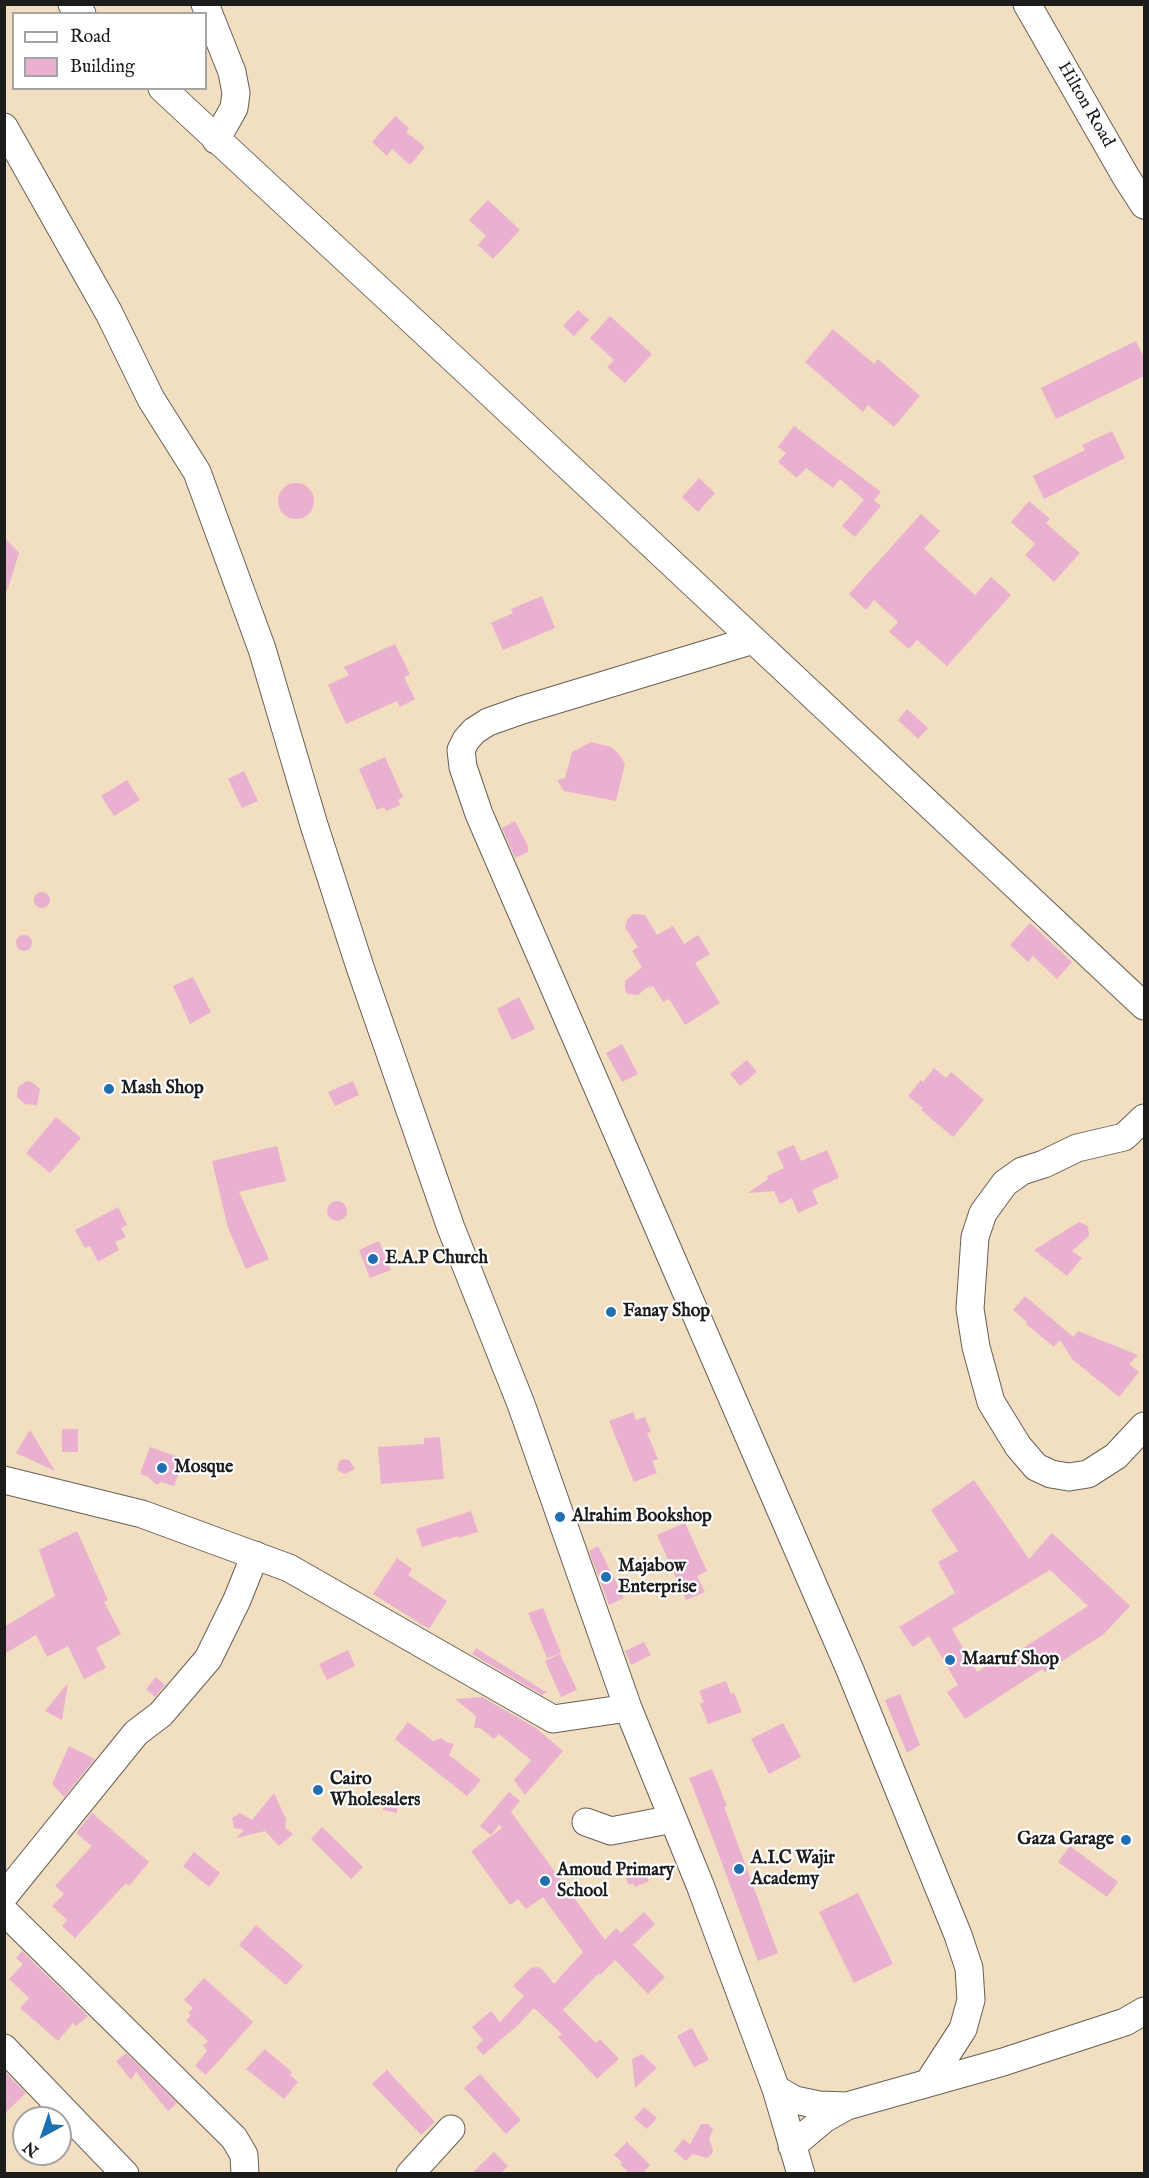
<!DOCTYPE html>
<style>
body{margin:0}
#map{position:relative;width:1149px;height:2178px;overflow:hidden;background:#f2dec0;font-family:"IM FELL English",serif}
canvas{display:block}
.frame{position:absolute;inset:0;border:6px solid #1c1c1c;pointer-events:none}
.legend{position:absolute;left:12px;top:12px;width:195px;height:78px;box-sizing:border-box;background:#fff;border:2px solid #a4a4a4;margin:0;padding:8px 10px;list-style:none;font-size:18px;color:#1c1c1c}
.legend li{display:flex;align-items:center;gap:12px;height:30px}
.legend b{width:30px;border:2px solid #a4a4a4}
.north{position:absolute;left:12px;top:2106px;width:60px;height:60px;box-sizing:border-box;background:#fff;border:2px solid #a4a4a4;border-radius:50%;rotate:220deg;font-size:16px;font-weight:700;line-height:24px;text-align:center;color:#1c1c1c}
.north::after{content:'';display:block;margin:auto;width:21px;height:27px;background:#1f6fb2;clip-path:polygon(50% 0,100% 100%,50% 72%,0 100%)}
</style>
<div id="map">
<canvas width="1149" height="2178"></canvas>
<div class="frame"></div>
<ul class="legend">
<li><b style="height:8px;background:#fff"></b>Road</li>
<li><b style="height:16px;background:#e9b1cf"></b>Building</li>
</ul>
<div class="north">N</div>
</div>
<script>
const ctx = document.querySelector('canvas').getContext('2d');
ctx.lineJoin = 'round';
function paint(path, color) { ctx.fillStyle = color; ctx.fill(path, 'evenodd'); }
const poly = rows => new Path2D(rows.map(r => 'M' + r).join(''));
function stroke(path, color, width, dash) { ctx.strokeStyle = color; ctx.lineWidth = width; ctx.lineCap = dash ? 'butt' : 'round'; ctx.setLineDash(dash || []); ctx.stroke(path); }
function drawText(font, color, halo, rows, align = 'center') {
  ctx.font = font + ' "IM FELL English",serif'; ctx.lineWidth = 4.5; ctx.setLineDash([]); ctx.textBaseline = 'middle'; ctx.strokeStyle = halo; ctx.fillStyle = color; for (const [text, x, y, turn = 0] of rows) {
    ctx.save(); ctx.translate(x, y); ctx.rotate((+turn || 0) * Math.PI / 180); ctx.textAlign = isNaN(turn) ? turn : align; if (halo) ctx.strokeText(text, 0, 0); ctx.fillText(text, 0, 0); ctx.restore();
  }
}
paint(poly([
 [395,116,409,128,406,132,425,147,410,165,392,149,387,156,372,142],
 [488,200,520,230,493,259,478,245,486,236,469,220],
 [578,310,589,320,574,336,563,326],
 [610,316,652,354,625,383,607,367,614,360,590,338],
 [833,329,874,364,878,359,920,396,894,427,868,405,863,412,805,362],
 [1136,341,1144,358,1144,376,1056,419,1041,388],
 [794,426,881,492,874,500,881,506,855,537,842,526,864,500,840,479,833,488,806,468,797,478,778,462,786,453,778,447],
 [1112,431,1125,458,1044,499,1033,476,1085,450,1082,445],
 [699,478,715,493,698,512,682,497],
 '278 501a18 18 0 1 1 36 0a18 18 0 1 1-36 0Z',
 [1029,501,1050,519,1046,523,1080,553,1054,582,1025,555,1035,544,1011,522],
 [921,514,940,531,924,549,975,595,991,577,1011,595,947,666,917,640,909,649,889,632,898,622,874,600,866,610,849,594],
 [4,537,19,553,7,591,4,591],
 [542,596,555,628,503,650,491,623,513,613,511,609],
 [395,644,410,674,404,677,415,699,400,707,397,701,346,724,328,685,349,675,344,667],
 [907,709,928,728,918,739,898,720],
 [591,742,611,747,619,754,625,764,616,801,564,791,557,780,565,778,572,752],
 [385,757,403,797,398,800,400,805,386,811,384,807,377,810,359,769],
 [244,771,258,801,242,808,228,779],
 [127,780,140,800,114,816,101,796],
 [515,821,528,846,528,852,515,858,502,828],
 '34 900a8 8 0 1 1 16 0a8 8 0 1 1-16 0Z',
 [633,914,645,915,657,935,673,926,684,944,698,935,710,954,695,963,720,1003,685,1025,669,999,663,1002,653,986,650,988,649,986,638,995,628,994,625,990,625,981,642,967,632,951,638,947,625,928,627,920],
 [1030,923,1072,962,1057,979,1033,956,1028,962,1010,945],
 '16 943a8 8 0 1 1 16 0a8 8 0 1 1-16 0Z',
 [193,977,211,1012,190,1024,173,986],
 [519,997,535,1029,512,1040,497,1009],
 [622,1044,638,1074,622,1082,606,1053],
 [747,1060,757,1072,740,1086,730,1074],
 [934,1068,946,1078,951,1072,984,1100,953,1137,921,1110,923,1108,908,1096,921,1080,923,1082],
 [27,1081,32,1082,40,1089,37,1105,25,1104,17,1097,18,1087],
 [353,1081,359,1095,335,1106,328,1092],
 [56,1117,81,1138,50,1173,26,1153],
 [794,1145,801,1161,827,1150,839,1178,812,1190,818,1204,798,1213,792,1198,780,1204,774,1191,748,1193,768,1179,767,1176,784,1168,777,1152],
 [277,1146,286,1181,239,1192,269,1259,246,1269,228,1228,212,1161],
 '327 1211a10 10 0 1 1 20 0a10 10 0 1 1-20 0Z',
 [118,1207,127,1225,121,1228,126,1237,115,1242,119,1250,98,1262,90,1246,85,1248,75,1230],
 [1079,1222,1088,1226,1089,1236,1072,1251,1082,1258,1067,1276,1034,1250],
 [379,1241,391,1270,370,1278,359,1250],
 [1025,1296,1073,1337,1078,1331,1138,1355,1129,1364,1139,1372,1119,1397,1073,1360,1060,1340,1054,1347,1026,1324,1027,1322,1013,1310],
 [633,1412,636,1420,645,1417,651,1432,647,1433,658,1459,652,1461,657,1473,634,1482,609,1421],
 [62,1429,78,1429,78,1452,62,1452],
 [30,1430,55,1471,16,1453],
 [440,1437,444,1479,381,1484,378,1447,424,1444,424,1438],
 [150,1447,184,1459,174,1486,161,1482,157,1485,148,1477,140,1474],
 [344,1459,349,1460,355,1469,345,1474,337,1470,339,1461],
 [974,1480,1029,1559,1052,1533,1130,1606,1104,1634,1045,1672,1042,1669,965,1719,947,1692,958,1685,929,1636,913,1647,899,1627,955,1593,938,1562,958,1551,931,1510],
 [1050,1570,1088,1606,1003,1661,1001,1657,977,1672,952,1629],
 [471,1511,478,1532,458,1538,458,1536,422,1547,416,1529],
 [685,1523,707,1571,697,1576,705,1592,686,1600,657,1535],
 [77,1531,108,1600,104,1602,121,1634,96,1648,106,1668,84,1679,68,1646,47,1657,36,1635,4,1654,4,1627,55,1596,39,1550],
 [598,1546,624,1598,609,1605,589,1551],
 [397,1558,412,1569,408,1575,447,1601,429,1629,373,1594],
 [543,1608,561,1653,547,1658,528,1613],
 [644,1642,651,1655,631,1665,625,1651],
 [476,1648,544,1691,548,1691,542,1695,472,1654],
 [348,1650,355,1666,327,1680,319,1664],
 [560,1654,577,1690,561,1697,545,1661],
 [156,1677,165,1685,155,1697,146,1689],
 [726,1681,731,1694,734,1693,742,1712,708,1724,700,1704,704,1702,699,1691],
 [68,1683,62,1720,45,1711],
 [900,1694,920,1745,907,1753,885,1700],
 [482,1697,536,1728,563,1751,525,1795,514,1780,531,1760,499,1734,494,1739,480,1728,474,1728,476,1716,455,1699],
 [408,1722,433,1741,441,1738,446,1742,454,1744,449,1755,481,1780,467,1796,395,1739],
 [783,1723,801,1757,769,1774,751,1739],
 [69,1746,95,1759,64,1797,52,1784],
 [712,1769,727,1806,724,1807,778,1953,758,1961,710,1831,689,1778],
 [509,1792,520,1801,511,1812,605,1940,616,1928,621,1933,644,1912,655,1924,633,1945,665,1977,648,1994,615,1960,600,1975,599,1973,563,2010,596,2043,600,2039,619,2059,597,2079,558,2037,562,2034,534,2008,517,2026,483,2055,476,2047,483,2040,472,2027,491,2011,500,2022,524,1996,513,1986,531,1968,537,1967,542,1969,554,1984,583,1952,543,1897,526,1909,518,1899,510,1905,471,1851,502,1828,499,1825,491,1835,480,1826],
 [274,1793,286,1819,285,1828,293,1834,279,1846,265,1831,236,1838,244,1830,234,1828,232,1818,240,1813,252,1820],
 [389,1795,397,1800,397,1813,383,1810,382,1801],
 [92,1813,149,1862,129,1886,126,1883,75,1938,62,1926,67,1920,52,1906,64,1894,55,1886,92,1846,76,1833],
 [322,1827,363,1867,351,1879,311,1839],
 [1070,1846,1118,1882,1107,1897,1058,1862],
 [194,1852,220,1873,209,1887,183,1866],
 [638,1860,649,1881,635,1887,633,1883,629,1885,621,1868],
 [858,1893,893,1964,854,1983,819,1912],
 [256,1925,303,1966,286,1985,239,1945],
 [22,1951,88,2016,76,2026,73,2023,58,2041,20,2008,29,1998,9,1979,23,1964,16,1958],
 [204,1978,253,2022,206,2075,195,2066,207,2051,203,2046,208,2041,186,2021,191,2015,188,2013,193,2008,184,2000],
 [692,2028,709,2060,694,2067,677,2036],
 [265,2049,292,2072,290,2075,298,2082,284,2099,246,2069],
 [126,2053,177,2103,168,2111,136,2072,131,2080,116,2061],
 [642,2054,657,2068,635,2088,632,2059],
 [387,2070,435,2122,421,2135,372,2084],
 [4,2071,26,2093,4,2114],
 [480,2074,521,2120,506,2134,464,2088],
 [644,2107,657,2118,647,2129,634,2118],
 [701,2124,708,2124,713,2129,709,2139,713,2150,712,2154,707,2158,692,2154,686,2161,674,2151,683,2139,690,2144],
 [627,2142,650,2165,642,2174,630,2174,620,2164,622,2162,614,2155],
 [494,2152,508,2166,500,2174,471,2174]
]), '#e9b1cf');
const minor = poly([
 [72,4,82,14],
 [205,4,232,72,236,93,234,108,216,140],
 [1027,4,1126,177,1144,205],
 [162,88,472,376,1144,1006],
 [4,127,109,313,151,399,197,472,262,649,314,825,360,967,451,1228,521,1404,628,1708,700,1885,776,2089,801,2174],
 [753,640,522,710,488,722,474,731,466,740,461,750,463,767,479,814,850,1670,958,1935,969,1968,971,2000,963,2029,928,2083],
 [1144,1118,1124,1137,1077,1148,1044,1164,1022,1171,1005,1183,983,1213,975,1237,970,1309,976,1347,991,1402,1018,1446,1036,1467,1051,1474,1069,1477,1088,1474,1116,1456,1144,1426],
 [4,1480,142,1514,289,1568,553,1719,628,1708],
 [586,1822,611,1831,673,1819],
 [4,1896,136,1733,161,1714,208,1659,237,1600,255,1555],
 [4,1911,234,2138,244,2155,245,2174],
 [4,2048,125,2174],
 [776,2089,795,2100,819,2105,847,2106],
 [792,2146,824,2119,847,2106,1003,2062,1125,2022,1144,2011],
 [410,2174,451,2129]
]);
stroke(minor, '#676055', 29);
stroke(minor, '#fff', 27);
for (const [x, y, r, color] of [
 [109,1089,6,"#1f6fb2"],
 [373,1259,6,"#1f6fb2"],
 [611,1312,6,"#1f6fb2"],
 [162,1468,6,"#1f6fb2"],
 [560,1517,6,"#1f6fb2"],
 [606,1577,6,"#1f6fb2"],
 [950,1660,6,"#1f6fb2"],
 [318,1790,6,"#1f6fb2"],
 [1126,1840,6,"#1f6fb2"],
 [739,1869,6,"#1f6fb2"],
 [545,1881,6,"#1f6fb2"]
]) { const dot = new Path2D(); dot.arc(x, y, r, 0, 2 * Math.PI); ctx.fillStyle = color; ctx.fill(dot); stroke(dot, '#fff', 2); }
drawText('18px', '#1c1c1c', '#fff', [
 ["Hilton Road",1085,105,60]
]);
drawText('bold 18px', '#1c1c1c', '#fff', [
 ["Mash Shop",121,1089],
 ["E.A.P Church",385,1259],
 ["Fanay Shop",623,1312],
 ["Mosque",174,1468],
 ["Alrahim Bookshop",572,1517],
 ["Majabow",618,1567],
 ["Enterprise",618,1588],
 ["Maaruf Shop",962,1660],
 ["Cairo",330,1780],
 ["Wholesalers",330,1801],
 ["Gaza Garage",1114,1840,"right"],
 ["A.I.C Wajir",751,1859],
 ["Academy",751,1880],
 ["Amoud Primary",557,1871],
 ["School",557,1892]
], 'left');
</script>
